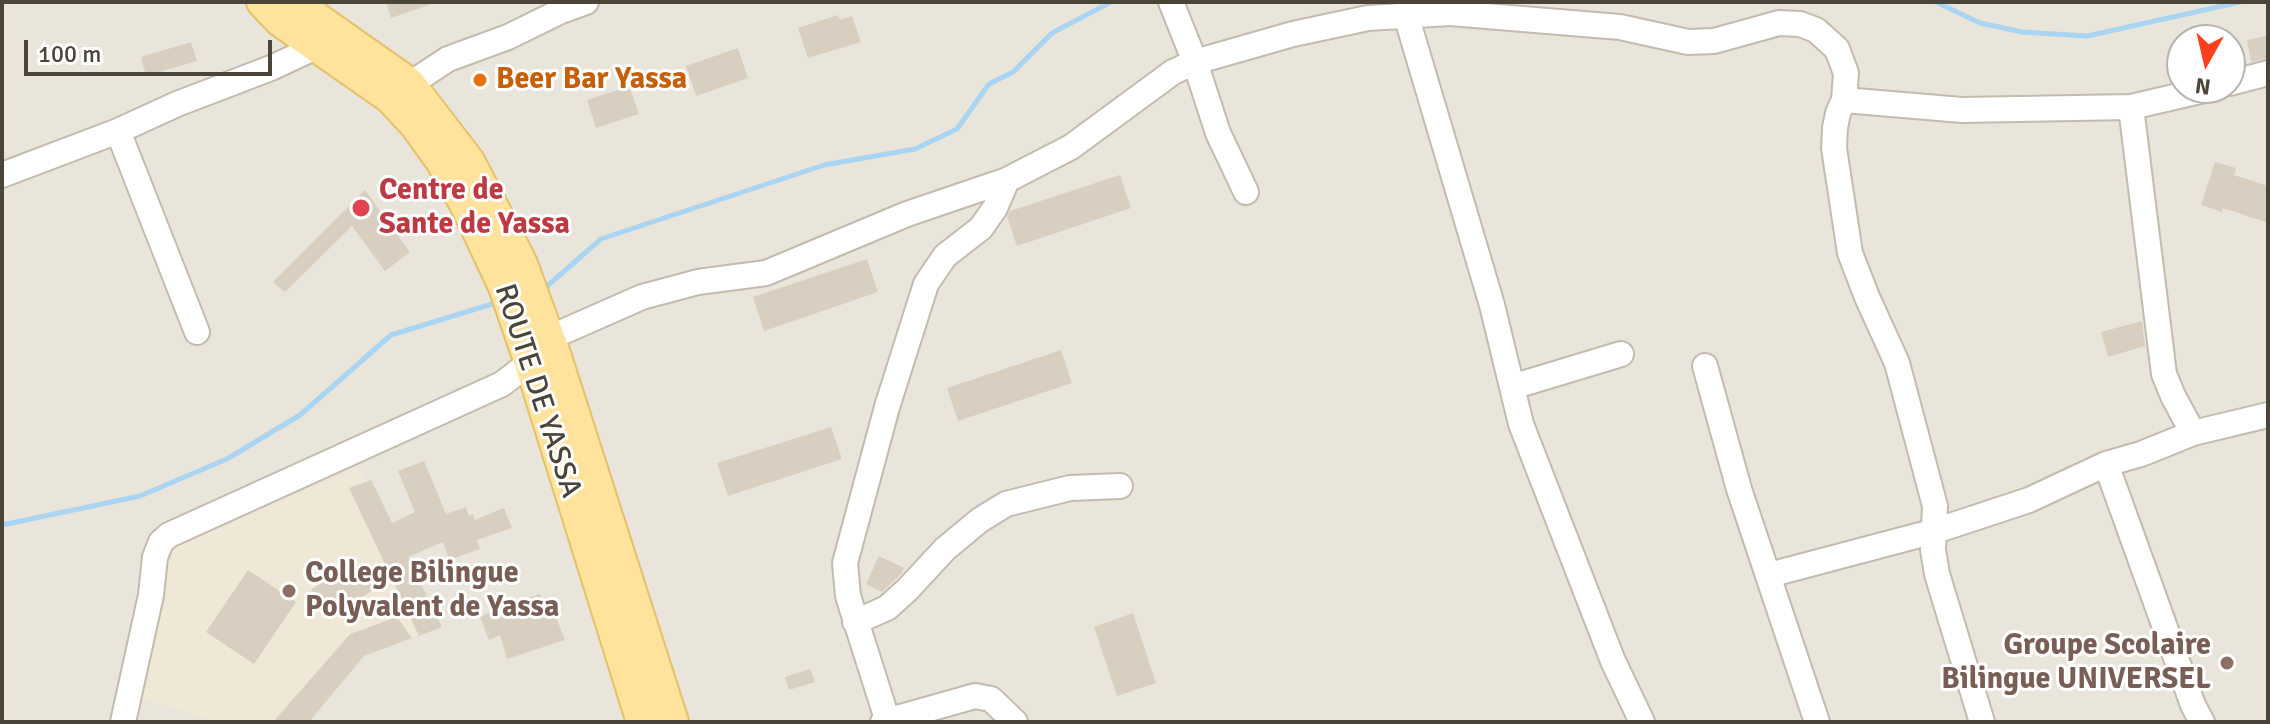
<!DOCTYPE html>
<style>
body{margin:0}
#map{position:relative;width:2270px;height:724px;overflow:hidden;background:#f6f3ec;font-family:Signika,sans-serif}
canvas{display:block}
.frame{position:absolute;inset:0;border:4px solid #4b4439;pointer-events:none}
.north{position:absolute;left:2166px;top:24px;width:80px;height:80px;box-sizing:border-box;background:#fff;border:2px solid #b7b4b0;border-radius:50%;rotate:188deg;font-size:22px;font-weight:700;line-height:32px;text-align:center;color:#4b4439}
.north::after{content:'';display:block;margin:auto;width:28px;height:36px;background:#fc3f1d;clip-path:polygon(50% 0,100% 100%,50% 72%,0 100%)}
.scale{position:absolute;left:24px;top:40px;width:248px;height:36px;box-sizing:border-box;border:4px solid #4b4439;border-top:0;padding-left:10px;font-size:24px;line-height:28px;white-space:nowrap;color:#4b4439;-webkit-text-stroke:6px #fff;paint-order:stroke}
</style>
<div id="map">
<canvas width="2270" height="724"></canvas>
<div class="frame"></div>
<div class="north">N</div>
<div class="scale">100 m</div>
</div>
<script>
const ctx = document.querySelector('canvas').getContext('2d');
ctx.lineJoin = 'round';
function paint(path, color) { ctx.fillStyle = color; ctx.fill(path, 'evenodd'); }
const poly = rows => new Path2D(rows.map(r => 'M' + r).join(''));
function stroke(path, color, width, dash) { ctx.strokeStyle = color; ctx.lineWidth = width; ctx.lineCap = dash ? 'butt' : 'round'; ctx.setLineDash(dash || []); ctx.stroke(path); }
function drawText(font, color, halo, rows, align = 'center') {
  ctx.font = font + ' Signika,sans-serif'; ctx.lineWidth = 6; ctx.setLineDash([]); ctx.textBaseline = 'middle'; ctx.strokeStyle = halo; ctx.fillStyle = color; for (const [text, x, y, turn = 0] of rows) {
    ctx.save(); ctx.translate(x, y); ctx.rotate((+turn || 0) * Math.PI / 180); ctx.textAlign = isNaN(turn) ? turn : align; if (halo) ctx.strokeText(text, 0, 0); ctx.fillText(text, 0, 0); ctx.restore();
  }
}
paint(poly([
 [2,2,2268,2,2268,722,2,722],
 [2182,40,2230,40,2230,88,2182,88]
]), '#eae5da');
paint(poly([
 [359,467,366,482,371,480,442,627,364,656,309,722,219,722,141,698,157,555]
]), '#efe8d6');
stroke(poly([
 [1936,2,1980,23,2022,32,2087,36,2240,2],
 [546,287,601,239,824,165,915,149,957,129,989,84,1013,72,1052,33,1111,2],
 [2,525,140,496,227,459,300,415,391,335,492,304]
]), '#a9d4f2', 5);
paint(poly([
 [386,2,431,2,432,4,391,18],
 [838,15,840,20,852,16,861,42,808,58,798,28],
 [2266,36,2268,58,2251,62,2247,40],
 [191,42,197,61,146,76,141,57],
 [738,48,748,78,696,96,686,66],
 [629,86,639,114,596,128,587,100],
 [2215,162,2236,168,2234,175,2268,186,2268,223,2223,208,2222,212,2201,205],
 [1120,175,1131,208,1017,246,1007,217,1010,211],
 [365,190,410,252,385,271,352,226,285,292,273,282],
 [867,259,878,292,764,331,753,297],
 [2142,321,2145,346,2108,357,2101,332],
 [1061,350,1072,383,958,421,947,388],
 [831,427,842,459,728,496,717,463],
 [424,461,446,514,466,507,469,516,473,514,475,520,504,508,512,528,477,540,480,549,449,560,443,542,408,557,442,627,419,636,349,488,371,480,392,523,415,512,398,471],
 [351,556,375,588,352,605,349,602,330,616,311,590,332,574,330,571],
 [879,556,904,568,900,575,882,592,866,584],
 [248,570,296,602,254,664,206,632],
 [540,594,542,598,548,597,565,640,507,659,500,635,489,640,480,617,496,609],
 [1133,613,1156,683,1117,696,1094,627],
 [397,617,412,638,364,656,309,722,273,722,350,634],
 [810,669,815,682,789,690,785,677]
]), '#d8cfc1');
const minor = poly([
 [1171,2,1195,62,1218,133,1246,192],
 [1406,15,1492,305,1521,424,1613,661,1642,722],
 [2230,83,2268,73],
 [395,94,448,59,508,37,561,11,586,2],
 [1844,100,1962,110,2131,107,2213,88],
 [2131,107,2164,374,2173,396,2193,433],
 [118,131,197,332],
 [2,175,118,131,177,104,271,68,316,47],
 [1705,366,1739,489,1817,722],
 [1512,387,1621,354],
 [2106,464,2193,705,2202,722],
 [1769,575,1935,531,2029,500,2106,464,2141,454,2193,433,2268,415],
 [855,622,887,608,907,590,945,549,980,520,1006,504,1070,488,1120,486],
 [123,722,151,595,155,557,161,542,169,535,502,384,537,357,549,338,642,297,698,282,766,273,907,214,1007,180,1071,147,1173,72,1195,62,1293,34,1368,18,1450,13,1620,27,1688,42,1714,41,1779,23,1800,24,1816,30,1837,49,1846,73,1844,100,1838,113,1835,128,1834,148,1850,253,1867,297,1897,363,1935,506,1933,550,1937,574,1982,722],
 [883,722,975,696,991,699,1015,722],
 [888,722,848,596,845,563,887,407,926,284,945,256,981,228,995,208,1007,180]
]);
const major = poly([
 [262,2,280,21,390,98,416,126,441,161,466,206,504,287,530,363,642,722],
 [297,2,321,21,409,83,469,161,504,228,522,264,556,357,673,722]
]);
stroke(minor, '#c2bbae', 28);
stroke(major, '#e6c16a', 34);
stroke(minor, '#fff', 24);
stroke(major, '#ffe39c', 30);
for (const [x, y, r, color] of [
 [480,80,8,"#e8710a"],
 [361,208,10,"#e0444e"],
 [289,591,8,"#8d6e63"],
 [2227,663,8,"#8d6e63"]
]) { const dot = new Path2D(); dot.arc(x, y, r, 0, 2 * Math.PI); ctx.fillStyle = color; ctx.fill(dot); stroke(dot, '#fff', 3); }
drawText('bold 30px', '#c56008', '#fff', [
 ["Beer Bar Yassa",496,80]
], 'left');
drawText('bold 30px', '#be3a42', '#fff', [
 ["Centre de",379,191],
 ["Sante de Yassa",379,225]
], 'left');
drawText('30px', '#4b4439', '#fff', [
 ["ROUTE DE YASSA",537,391,72]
]);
drawText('bold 30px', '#785e54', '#fff', [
 ["College Bilingue",305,574],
 ["Polyvalent de Yassa",305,608],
 ["Groupe Scolaire",2211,646,"right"],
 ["Bilingue UNIVERSEL",2211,680,"right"]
], 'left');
</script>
